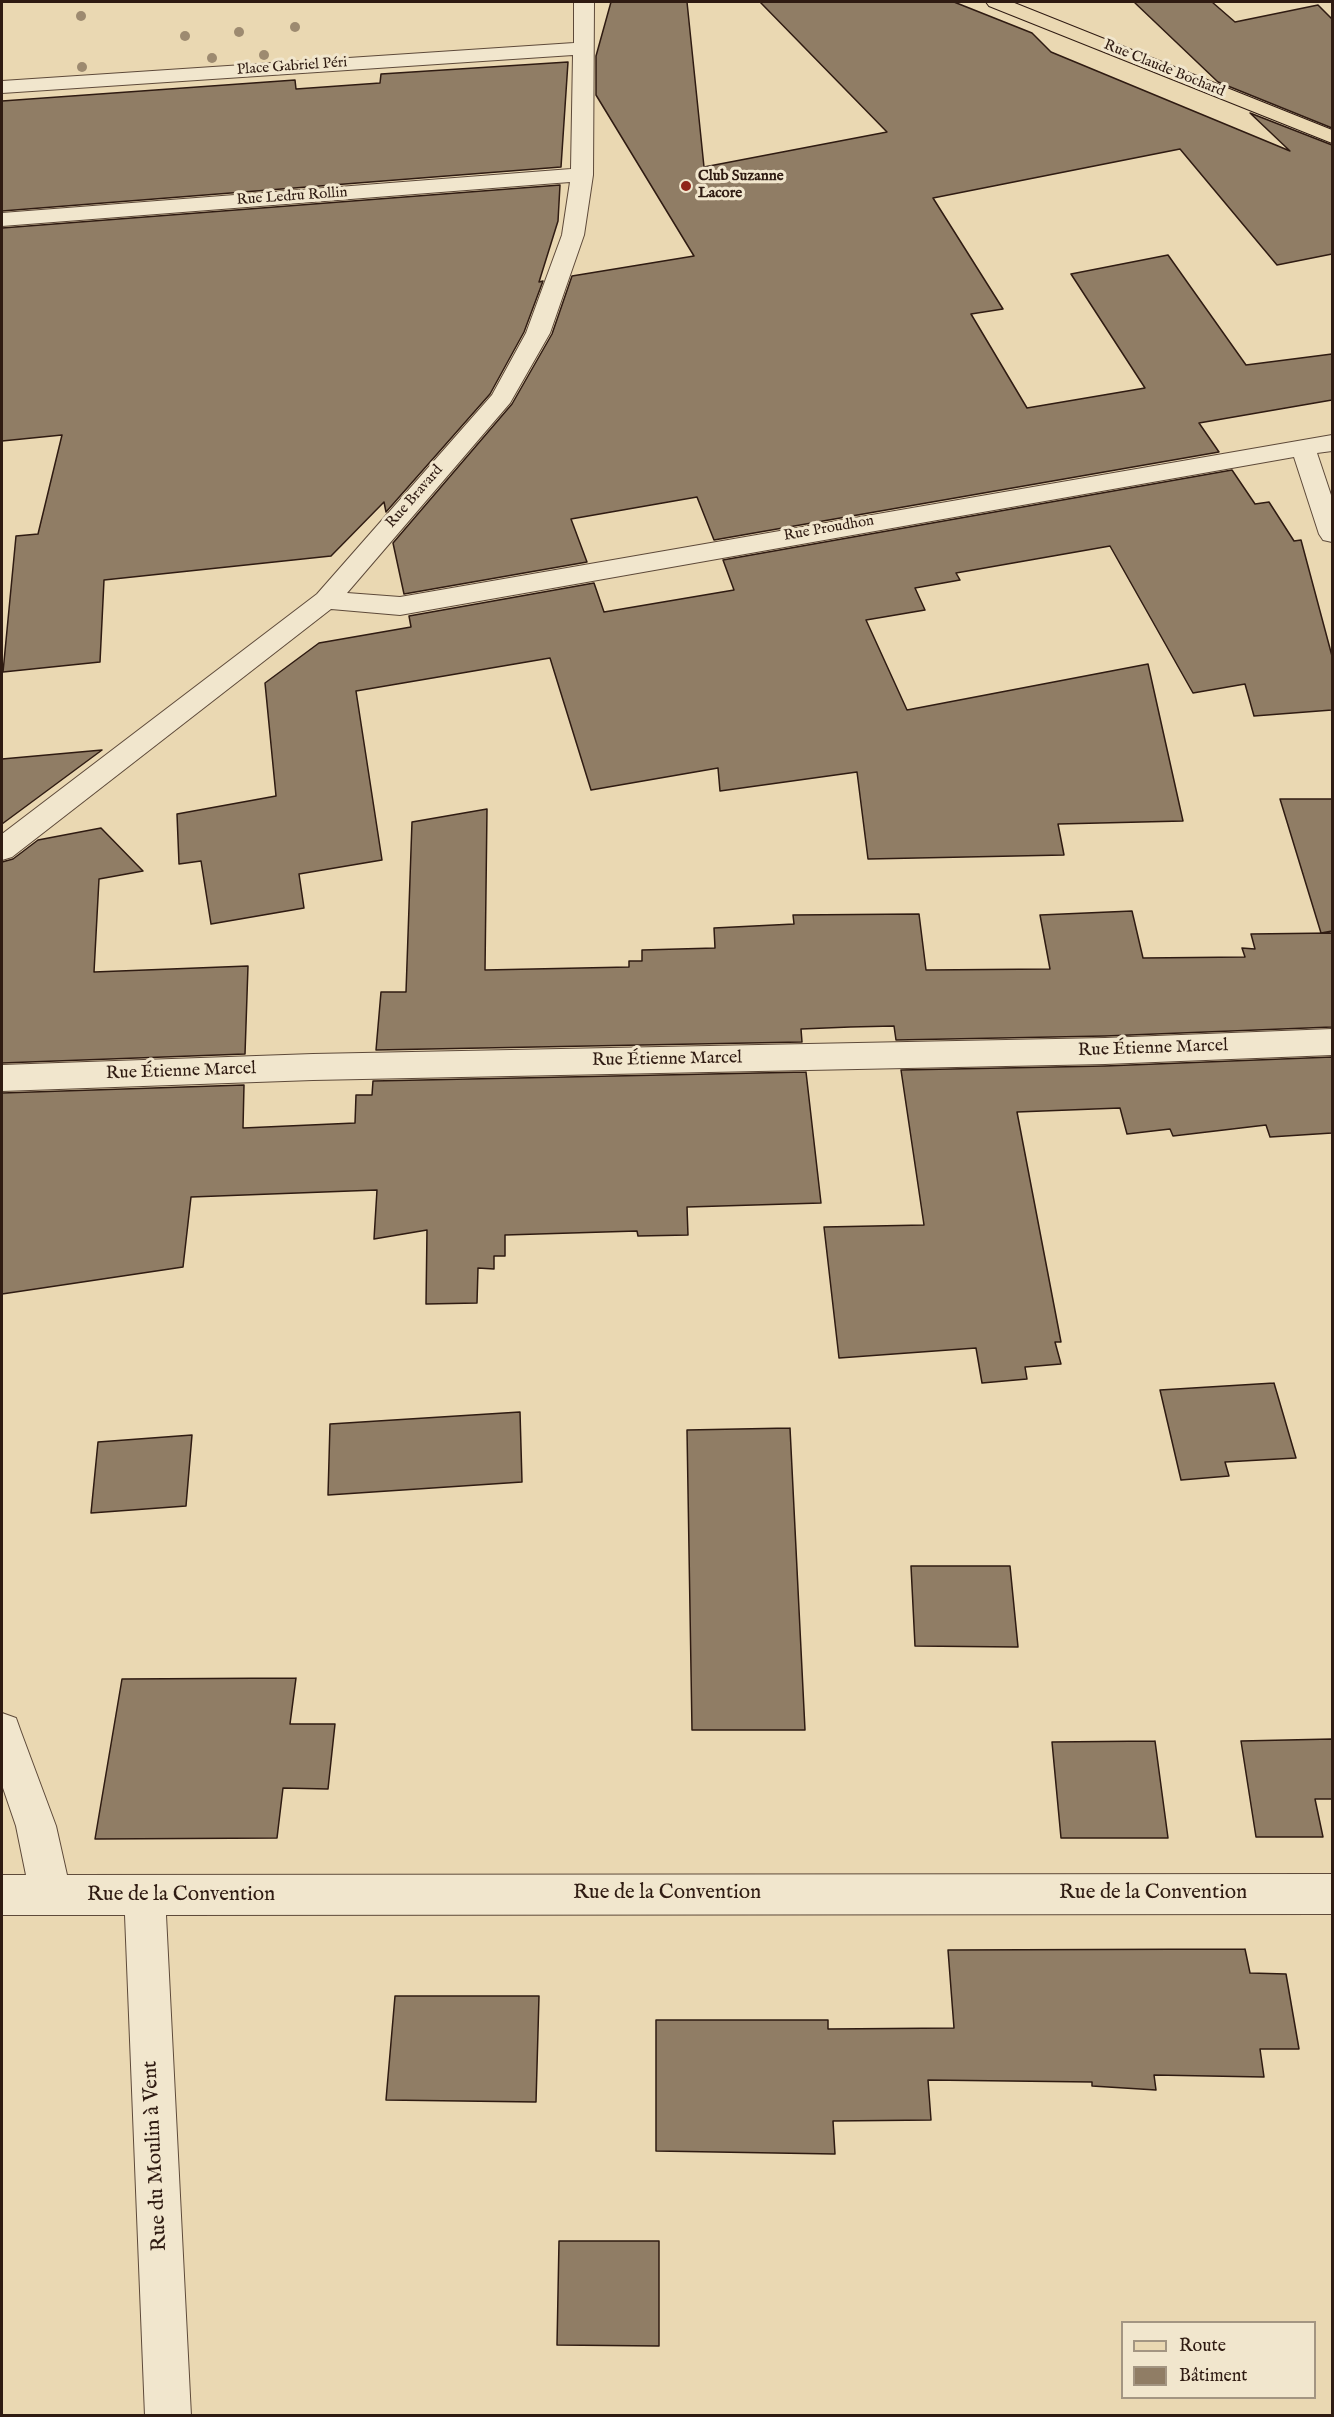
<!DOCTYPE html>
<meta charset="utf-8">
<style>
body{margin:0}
#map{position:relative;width:1334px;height:2417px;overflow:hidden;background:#ead8b2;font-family:"IM FELL English",serif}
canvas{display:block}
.frame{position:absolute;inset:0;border:3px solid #2f1b12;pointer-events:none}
.legend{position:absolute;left:1121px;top:2321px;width:195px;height:78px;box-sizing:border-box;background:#f1e6cd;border:2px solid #a39582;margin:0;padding:8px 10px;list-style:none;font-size:18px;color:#2f1b12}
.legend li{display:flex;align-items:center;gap:12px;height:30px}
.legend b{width:30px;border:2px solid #a39582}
</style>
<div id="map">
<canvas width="1334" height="2417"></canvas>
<div class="frame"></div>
<ul class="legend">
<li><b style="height:8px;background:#ead8b2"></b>Route</li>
<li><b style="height:16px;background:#907d65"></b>Bâtiment</li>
</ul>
</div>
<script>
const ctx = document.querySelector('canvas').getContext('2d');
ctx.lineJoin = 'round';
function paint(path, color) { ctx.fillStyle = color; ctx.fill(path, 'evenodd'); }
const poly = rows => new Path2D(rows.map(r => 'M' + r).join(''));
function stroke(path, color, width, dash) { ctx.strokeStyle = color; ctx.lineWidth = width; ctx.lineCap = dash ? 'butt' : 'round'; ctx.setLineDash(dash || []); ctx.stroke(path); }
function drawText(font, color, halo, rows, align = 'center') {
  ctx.font = font + ' "IM FELL English",serif'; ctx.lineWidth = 6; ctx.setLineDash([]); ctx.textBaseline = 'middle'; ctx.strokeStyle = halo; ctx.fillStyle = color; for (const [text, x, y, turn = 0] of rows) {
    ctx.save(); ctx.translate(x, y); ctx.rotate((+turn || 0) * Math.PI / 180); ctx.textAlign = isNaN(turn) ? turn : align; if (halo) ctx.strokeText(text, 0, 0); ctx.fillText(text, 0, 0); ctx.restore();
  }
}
const building = poly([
 [611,2,687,2,704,167,887,132,760,2,954,2,1032,33,1051,52,1290,151,1250,113,1332,145,1332,254,1277,265,1180,149,933,198,1003,309,971,314,1027,408,1145,388,1071,274,1168,255,1246,365,1332,354,1332,400,1199,423,1219,452,714,540,697,497,571,519,587,562,404,594,393,543,512,404,552,334,572,276,694,256,596,95,596,56,611,2],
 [1134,2,1212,2,1235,22,1318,5,1332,19,1332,128,1218,82,1134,2],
 [568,62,561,167,2,211,2,101,295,80,296,89,380,83,381,74,568,62],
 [560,185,558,221,539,282,543,281,524,332,490,394,386,512,384,502,331,556,104,580,100,662,3,672,16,536,38,534,62,435,2,441,2,228,560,185],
 [1232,470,1255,504,1269,502,1294,541,1301,540,1332,656,1332,710,1254,716,1245,684,1193,693,1110,546,956,573,960,580,915,588,925,610,866,620,907,710,1148,664,1183,821,1058,824,1064,855,868,859,857,772,720,791,718,768,591,790,550,658,356,691,382,860,299,874,304,908,211,924,201,861,179,864,177,814,276,796,265,683,319,643,411,627,409,616,594,583,604,612,734,590,723,560,1232,470],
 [102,750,2,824,2,759,102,750],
 [1280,799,1332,799,1332,931,1321,933,1280,799],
 [487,809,485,970,629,967,629,961,642,961,642,950,715,948,714,928,794,924,793,915,919,914,926,970,1050,969,1040,915,1132,911,1143,958,1245,957,1242,948,1255,949,1251,934,1332,933,1332,1027,1105,1036,896,1040,894,1026,850,1027,801,1029,802,1042,376,1050,381,992,406,992,412,822,487,809],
 [101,828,143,871,99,879,94,972,248,966,245,1054,2,1063,2,862,13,859,38,840,101,828],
 [1332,1057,1332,1133,1270,1137,1266,1125,1173,1136,1170,1129,1127,1134,1120,1108,1017,1112,1061,1342,1055,1342,1061,1364,1025,1367,1027,1379,982,1383,976,1348,839,1358,824,1227,924,1225,901,1070,1105,1066,1332,1057],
 [806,1072,821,1203,687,1207,688,1235,638,1236,637,1231,505,1235,505,1256,494,1256,494,1269,478,1268,477,1303,426,1304,427,1230,374,1239,377,1190,191,1197,183,1267,2,1294,2,1093,244,1085,243,1128,355,1123,356,1095,372,1095,373,1081,806,1072],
 [1274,1383,1296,1458,1225,1462,1229,1476,1181,1480,1160,1390,1274,1383],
 [520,1412,522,1482,328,1495,330,1424,520,1412],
 [790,1428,805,1730,692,1730,687,1430,790,1428],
 [192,1435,186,1506,91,1513,98,1442,192,1435],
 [911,1566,1010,1566,1018,1647,915,1646,911,1566],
 [296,1678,290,1724,335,1724,328,1789,283,1788,277,1838,95,1839,122,1679,296,1678],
 [1332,1739,1332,1799,1315,1799,1323,1837,1256,1837,1241,1741,1332,1739],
 [1155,1741,1168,1838,1061,1838,1052,1742,1155,1741],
 [1245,1949,1250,1973,1286,1974,1299,2049,1260,2049,1264,2077,1154,2075,1156,2090,1092,2086,1092,2082,928,2080,931,2120,833,2121,835,2154,656,2151,656,2020,828,2020,828,2029,954,2028,948,1950,1245,1949],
 [395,1996,539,1996,536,2102,386,2100,395,1996],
 [559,2241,659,2241,659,2346,557,2345,559,2241]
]);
paint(building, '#907d65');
stroke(building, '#2f1b12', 1.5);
const minor = poly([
 [574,2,594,2,593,175,584,235,550,333,510,403,347,593,400,597,1332,435,1332,451,1317,453,1332,498,1332,542,1323,540,1319,534,1294,457,400,615,331,609,12,857,2,860,2,834,317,594,492,395,526,333,562,235,570,182,2,226,2,213,571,169,573,55,2,93,2,81,574,43,574,2],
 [1332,1029,1332,1055,1105,1064,313,1080,2,1091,2,1065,313,1054,1105,1038,1332,1029],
 [2,1713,16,1718,21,1732,56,1826,67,1875,1332,1874,1332,1914,166,1915,191,2416,145,2416,125,1915,2,1915,2,1875,26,1875,16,1826,2,1785,2,1713]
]);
const major = poly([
 [986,2,1012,2,1332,130,1332,143,989,6,986,2]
]);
stroke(minor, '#5e4a3a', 2);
stroke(major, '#2f1b12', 2);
paint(minor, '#f1e6cd');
paint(major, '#ead8b2');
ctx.fillStyle = '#9d8a70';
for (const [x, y] of [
 [81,16],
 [295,27],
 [239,32],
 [185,36],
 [264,55],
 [212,58],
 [82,67]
]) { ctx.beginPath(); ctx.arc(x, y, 5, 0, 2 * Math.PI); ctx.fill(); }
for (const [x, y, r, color] of [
 [686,186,6,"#8f2418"]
]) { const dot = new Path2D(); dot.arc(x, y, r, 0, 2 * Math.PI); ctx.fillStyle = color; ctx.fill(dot); stroke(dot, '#f1e6cd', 2); }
drawText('15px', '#2f1b12', '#f1e6cd', [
 ["Place Gabriel Péri",292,67,-4],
 ["Rue Claude Bochard",1164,69,22],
 ["Rue Ledru Rollin",292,197,-4],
 ["Rue Bravard",415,497,-49],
 ["Rue Proudhon",829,529,-10]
]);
drawText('bold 15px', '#2f1b12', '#f1e6cd', [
 ["Club Suzanne",698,177],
 ["Lacore",698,194]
], 'left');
drawText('18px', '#2f1b12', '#f1e6cd', [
 ["Rue Étienne Marcel",1153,1049,-2],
 ["Rue Étienne Marcel",667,1060,-1],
 ["Rue Étienne Marcel",181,1072,-2]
]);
drawText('21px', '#2f1b12', '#f1e6cd', [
 ["Rue de la Convention",667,1894],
 ["Rue de la Convention",1153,1894],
 ["Rue de la Convention",181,1896],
 ["Rue du Moulin à Vent",156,2156,-93]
]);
</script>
